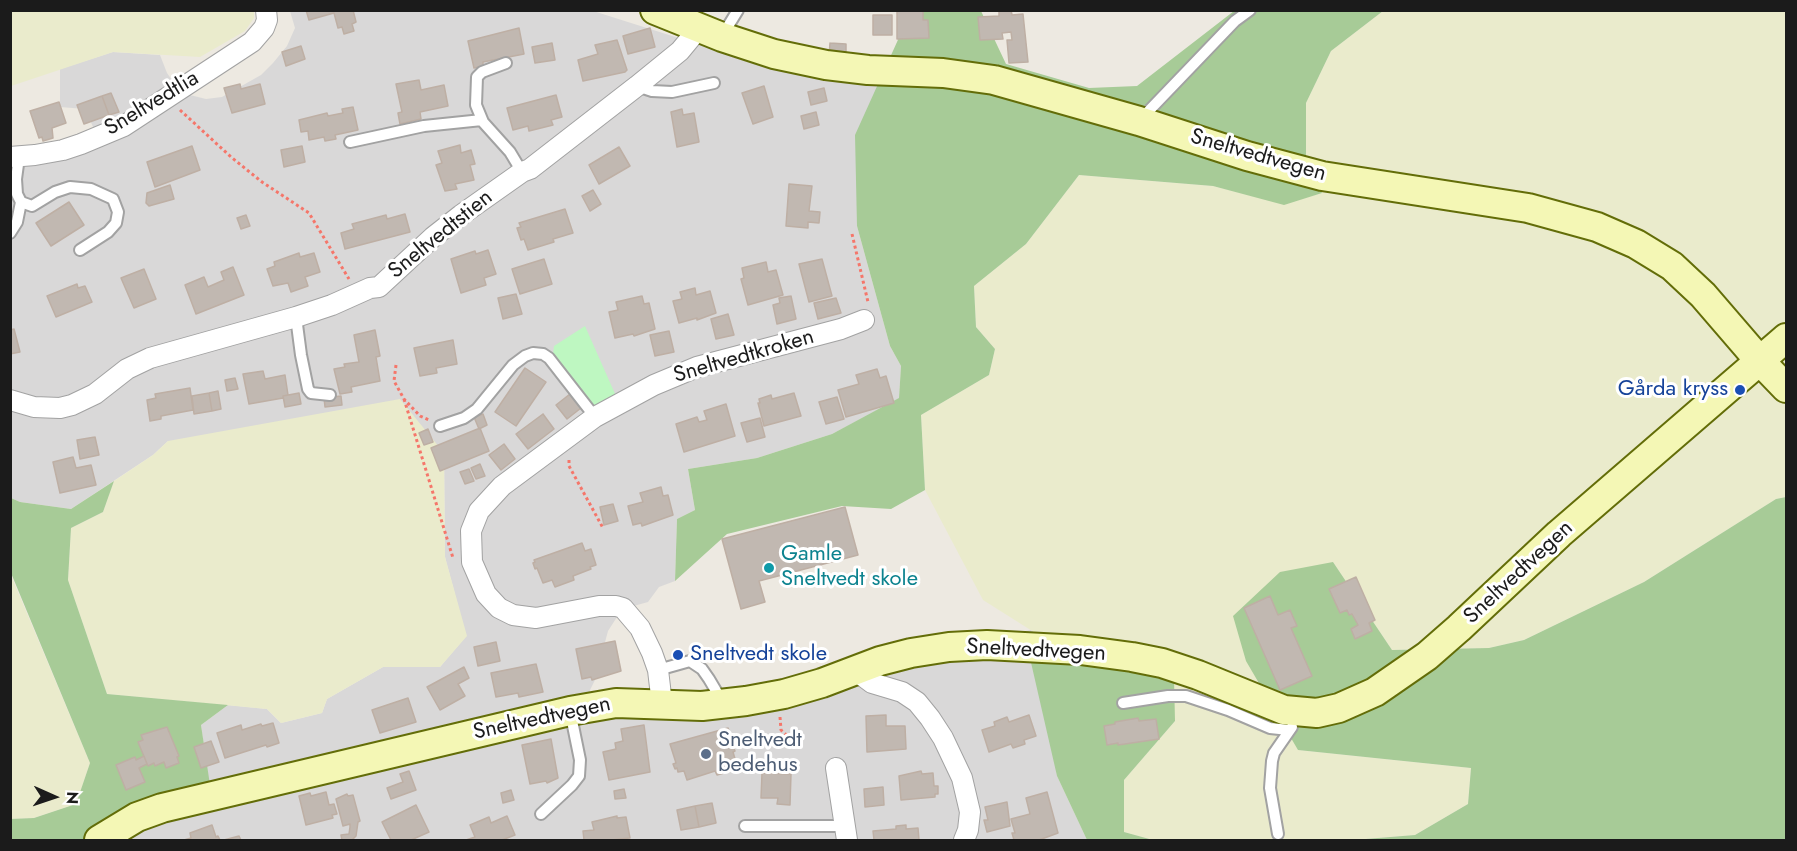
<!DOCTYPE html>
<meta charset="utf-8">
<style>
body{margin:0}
#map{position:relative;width:1797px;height:851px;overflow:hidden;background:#ede9e1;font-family:Jost,sans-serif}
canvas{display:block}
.frame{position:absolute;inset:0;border:12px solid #1b1b1b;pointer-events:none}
.north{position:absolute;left:24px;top:767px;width:60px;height:60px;-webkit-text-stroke:4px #fff;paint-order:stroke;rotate:93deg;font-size:16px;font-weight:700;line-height:24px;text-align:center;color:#1b1b1b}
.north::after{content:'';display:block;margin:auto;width:21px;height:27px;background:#1b1b1b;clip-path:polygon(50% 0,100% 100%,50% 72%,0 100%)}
</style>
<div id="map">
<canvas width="1797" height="851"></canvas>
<div class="frame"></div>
<div class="north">N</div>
</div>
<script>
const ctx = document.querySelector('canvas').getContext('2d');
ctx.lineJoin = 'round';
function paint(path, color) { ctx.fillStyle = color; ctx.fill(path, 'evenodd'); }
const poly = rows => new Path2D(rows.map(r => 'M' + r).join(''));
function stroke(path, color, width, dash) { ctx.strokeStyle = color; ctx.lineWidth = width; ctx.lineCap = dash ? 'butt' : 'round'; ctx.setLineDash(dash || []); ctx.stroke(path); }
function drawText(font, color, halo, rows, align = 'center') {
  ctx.font = font + ' Jost,sans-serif'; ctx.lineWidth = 6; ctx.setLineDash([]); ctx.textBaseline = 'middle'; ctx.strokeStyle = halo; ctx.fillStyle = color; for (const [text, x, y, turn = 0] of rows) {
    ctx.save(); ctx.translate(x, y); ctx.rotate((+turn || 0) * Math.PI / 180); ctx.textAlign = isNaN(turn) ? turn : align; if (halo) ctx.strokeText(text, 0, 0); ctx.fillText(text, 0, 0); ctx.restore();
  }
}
paint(poly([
 [590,10,789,73,886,69,857,226,890,346,901,366,899,399,832,434,757,458,688,469,695,510,677,519,675,581,659,587,648,602,630,607,617,617,608,631,604,646,605,660,590,690,589,707,690,709,969,642,1031,630,1042,638,1057,776,1087,840,110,840,204,747,201,725,228,705,267,709,281,723,322,713,327,699,383,667,440,667,466,636,445,557,444,453,168,441,153,455,71,509,20,502,11,498,11,155,98,138,85,109,60,107,60,69,113,52,160,55,167,73,176,86,190,95,206,99,222,97,261,75,273,63,287,46,295,28,290,11]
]), '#d9d8d8');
paint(poly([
 [254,11,254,18,245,31,200,57,113,52,11,86,11,11],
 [1383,11,1786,11,1786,497,1776,499,1644,582,1524,640,1489,648,1392,650,1333,562,1298,750,1471,768,1468,804,1415,835,1353,840,1153,840,1124,832,1124,780,1175,721,983,600,925,490,921,415,989,375,995,349,976,327,974,286,1026,244,1079,175,1213,186,1284,204,1322,193,1306,158,1306,103,1331,51],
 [400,399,444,453,445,557,467,636,440,667,383,667,327,699,322,713,281,723,267,709,107,694,68,580,71,528,103,512,114,481,153,455,168,441],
 [10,573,90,763,76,804,34,818,11,819]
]), '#eaebcc');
paint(poly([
 [911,11,981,11,1006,64,1089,88,1137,86,1234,11,1383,11,1331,51,1306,103,1306,158,1322,193,1284,205,1213,186,1079,175,1026,244,974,286,976,327,995,349,989,375,921,415,925,490,891,509,842,506,727,534,675,581,677,519,695,510,688,469,757,458,832,434,899,398,901,366,890,346,857,226,855,135],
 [114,481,103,512,71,528,68,580,107,694,228,705,201,725,213,805,110,840,11,840,10,819,34,818,76,804,90,763,11,573,11,498,20,502,71,509],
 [1786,497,1786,840,1353,840,1415,835,1468,804,1471,768,1298,750,1246,661,1233,616,1280,572,1333,562,1392,650,1489,648,1524,640,1644,582,1776,499],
 [1027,645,1174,678,1175,721,1124,780,1124,832,1153,840,1087,840,1057,776]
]), '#a7cb97');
paint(poly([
 [585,326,620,405,595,421,567,383,551,370,554,346]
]), '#bef7c1');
const building = poly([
 [306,10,353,10,356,22,352,24,354,31,344,34,342,27,338,28,334,13,309,20,306,10],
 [897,10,923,10,923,20,928,20,929,38,897,39,897,10],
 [999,10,1011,10,1012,15,1023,14,1028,62,1009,63,1007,40,1012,40,1011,32,1002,33,1003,39,980,40,978,17,999,16,999,10],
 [873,15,892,15,892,35,873,35,873,15],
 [519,28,524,54,483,62,483,66,474,68,468,41,519,28],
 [650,28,655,47,628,54,623,36,650,28],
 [617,40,627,70,625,72,583,81,578,60,598,54,595,45,617,40],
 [552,43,555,60,535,63,532,47,552,43],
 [830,43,846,44,846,57,829,56,830,43],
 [301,46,305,59,286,66,282,52,301,46],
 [419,80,421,90,444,85,448,106,420,112,421,119,400,124,398,113,402,112,396,84,419,80],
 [240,84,241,89,260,84,265,104,232,113,224,88,240,84],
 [764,86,773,117,753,124,742,93,764,86],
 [824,88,827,101,811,105,808,92,824,88],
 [111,93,119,112,109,115,102,96,111,93],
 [556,95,562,117,551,120,553,125,529,131,528,126,513,130,507,108,556,95],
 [102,96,109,115,84,124,77,105,102,96],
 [59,102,66,123,52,128,53,138,43,141,42,137,39,138,30,111,59,102],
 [353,107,358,130,335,135,336,139,325,141,324,137,309,140,308,131,301,132,299,120,327,113,328,116,343,113,342,109,353,107],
 [682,109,683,115,694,113,699,142,677,147,671,112,682,109],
 [816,112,819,125,804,129,801,116,816,112],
 [460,145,461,153,471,150,475,164,470,165,474,180,455,184,457,189,445,191,436,165,442,163,438,151,460,145],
 [192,146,200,170,155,187,147,162,192,146],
 [302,146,305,162,284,167,281,150,302,146],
 [619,147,630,166,599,184,589,165,619,147],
 [789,184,812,186,809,211,820,212,819,223,808,222,808,228,786,226,789,184],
 [170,185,174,199,149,206,146,203,147,193,170,185],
 [593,190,601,204,590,211,582,196,593,190],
 [69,202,84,225,51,246,36,223,69,202],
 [565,209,573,233,553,239,554,242,528,250,524,239,521,240,517,228,521,227,519,223,565,209],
 [405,214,410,232,345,249,341,233,354,229,352,224,386,215,387,219,405,214],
 [246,215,250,226,241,229,237,218,246,215],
 [488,250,496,274,484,278,486,285,461,293,451,259,475,251,476,254,488,250],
 [299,253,300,257,314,253,320,272,305,277,308,286,291,292,288,283,273,286,267,269,275,266,274,262,299,253],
 [544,259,552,284,520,294,512,269,544,259],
 [822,259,832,296,809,302,799,264,822,259],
 [766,262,768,272,776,270,783,295,748,305,741,279,744,278,742,268,766,262],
 [233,267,244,295,196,314,185,285,204,277,208,287,224,280,221,272,233,267],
 [144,269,156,299,134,308,121,278,144,269],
 [77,284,78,288,85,286,92,302,56,317,47,296,77,284],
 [695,288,696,295,710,291,716,313,697,320,697,318,679,323,673,301,682,299,680,292,695,288],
 [516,294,522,314,503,319,498,298,516,294],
 [642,296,644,304,649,303,655,329,634,336,633,334,615,338,609,312,618,310,616,302,642,296],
 [791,296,796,319,777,324,773,305,780,303,779,298,791,296],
 [836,298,841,313,818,319,814,303,836,298],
 [728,314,734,335,716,339,711,319,728,314],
 [14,329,20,352,10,354,10,330,14,329],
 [375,330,380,356,376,357,380,381,351,387,352,392,340,394,334,369,345,367,344,364,359,362,354,335,375,330],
 [669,331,674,352,655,356,650,335,669,331],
 [453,340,457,364,436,368,437,373,420,376,414,348,453,340],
 [525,368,546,382,516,426,495,412,525,368],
 [877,369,880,378,886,376,894,403,846,417,838,390,859,384,856,375,877,369],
 [263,371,265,379,285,375,288,395,283,396,283,398,249,404,243,374,263,371],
 [235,378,238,389,227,391,225,380,235,378],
 [190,388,193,410,161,416,161,419,150,421,147,400,156,398,155,394,190,388],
 [218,391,221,409,212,411,209,393,218,391],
 [209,393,212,411,194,414,192,396,209,393],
 [299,393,301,404,285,407,283,396,299,393],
 [794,393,801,416,764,426,758,403,760,403,759,399,771,395,772,399,794,393],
 [570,394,581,408,567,419,556,405,570,394],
 [341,396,342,405,325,407,324,398,341,396],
 [837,397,844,419,826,424,819,402,837,397],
 [726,404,735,436,684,452,676,424,697,417,699,422,707,420,704,411,726,404],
 [483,414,487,425,479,429,474,417,483,414],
 [543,414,554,429,528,449,516,434,543,414],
 [760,418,765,437,747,442,741,423,760,418],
 [480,428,489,451,440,471,431,448,480,428],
 [428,429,433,442,424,445,419,433,428,429],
 [95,437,99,455,80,459,77,440,95,437],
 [504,444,515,459,501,470,489,455,504,444],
 [73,457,76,468,91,465,96,485,60,493,53,462,73,457],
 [480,464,485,476,476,479,471,468,480,464],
 [469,469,474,481,465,484,460,472,469,469],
 [661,487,663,496,668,495,673,515,642,526,641,523,633,525,628,506,643,502,640,493,661,487],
 [613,504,618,521,604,525,600,507,613,504],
 [845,507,858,555,759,581,765,602,741,609,722,539,845,507],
 [582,543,585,551,591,549,596,565,590,567,591,569,573,576,574,580,555,587,552,580,543,583,537,568,535,569,533,563,535,562,534,560,582,543],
 [1356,577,1375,620,1369,623,1372,631,1355,639,1351,629,1358,625,1352,614,1349,615,1347,610,1340,613,1329,589,1356,577],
 [1270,596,1278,615,1290,610,1297,626,1291,628,1312,676,1280,690,1244,608,1270,596],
 [615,641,621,671,592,680,591,677,582,679,576,649,615,641],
 [496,642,500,661,478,666,474,647,496,642],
 [536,664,543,692,519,697,518,693,496,697,491,673,536,664],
 [464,667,469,678,458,684,465,696,440,710,427,687,464,667],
 [408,698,416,722,380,733,372,710,408,698],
 [886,715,886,726,905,726,906,749,867,752,866,716,886,715],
 [1029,715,1036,736,1024,740,1025,744,1013,748,1011,744,989,752,982,730,995,726,994,722,1007,717,1009,722,1029,715],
 [1138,718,1139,721,1156,719,1159,739,1118,745,1118,743,1107,745,1104,726,1115,724,1115,722,1138,718],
 [273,723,279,743,267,747,266,745,225,758,217,733,241,725,242,730,261,724,262,726,273,723],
 [644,725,650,772,609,780,603,752,616,749,615,743,623,741,621,729,644,725],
 [167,727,179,756,177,757,179,763,166,768,164,762,155,766,154,763,148,766,138,742,143,740,141,735,167,727],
 [728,728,734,743,732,743,735,751,733,752,738,769,717,775,715,771,687,780,684,771,678,772,677,768,675,769,673,764,676,763,670,744,728,728],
 [551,739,558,778,547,783,546,781,530,784,522,745,551,739],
 [211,741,219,762,201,768,194,747,211,741],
 [144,756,147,764,139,768,145,782,126,790,116,765,135,757,136,760,144,756],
 [409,771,416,790,391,799,387,788,403,782,400,774,409,771],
 [921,771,922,774,933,773,934,786,938,786,938,794,935,794,935,797,901,800,899,776,921,771],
 [762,773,791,774,790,805,777,804,778,798,761,798,762,773],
 [883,787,884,805,865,807,864,789,883,787],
 [624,789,626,798,615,799,614,791,624,789],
 [511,790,514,800,503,803,501,793,511,790],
 [326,792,329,805,334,804,337,814,332,815,333,818,306,825,299,796,310,793,311,796,326,792],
 [1047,792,1058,833,1039,840,1014,840,1012,833,1015,833,1011,819,1030,814,1026,798,1047,792],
 [347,794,348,796,353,795,360,821,358,822,356,836,352,840,342,840,341,835,349,834,350,827,350,824,343,826,336,799,347,794],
 [1007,802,1010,826,987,832,984,820,988,820,985,807,1007,802],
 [712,803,716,823,699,827,695,806,712,803],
 [416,805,429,832,411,840,391,840,382,822,416,805],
 [695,806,699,827,681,830,677,810,695,806],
 [507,816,515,835,502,840,466,840,475,837,470,825,489,817,491,823,507,816],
 [617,816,617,818,626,817,630,838,611,840,584,840,583,831,594,830,592,822,617,816],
 [212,825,216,837,218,836,220,840,184,840,191,838,190,833,212,825],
 [906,825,906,829,918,828,919,840,874,840,873,831,896,829,896,826,906,825],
 [239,836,241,840,224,840,239,836]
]);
paint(building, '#c1b8b1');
stroke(building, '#beafa4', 1.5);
const lane = poly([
 [722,36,738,10],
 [506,63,482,72,477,77,476,105,483,122,510,152,522,172],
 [637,86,652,91,672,92,714,83],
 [1140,120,1235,21,1250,10],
 [350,142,424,126,482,120],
 [21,202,32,206,55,192,70,187,91,189,113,199,118,212,116,223,108,232,80,250],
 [10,233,17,222,21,202,17,194,16,179,19,157],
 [296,317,301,355,308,389,311,393,330,395],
 [440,426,464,418,477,409,513,365,525,356,533,353,543,354,549,358,595,417],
 [658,670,690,661,702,669,709,679,722,701],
 [1123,703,1168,696,1186,696,1228,710,1270,728,1289,730],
 [541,814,572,785,579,776,580,760,570,711],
 [745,826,843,826],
 [1278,834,1270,788,1272,761,1274,753,1292,727]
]);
const street = poly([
 [10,157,35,155,63,150,81,144,124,126,252,42,264,28,267,20,266,10],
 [10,400,34,407,60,408,72,405,95,394,127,369,150,358,296,317,332,305,370,288,379,287,433,237,461,215,522,172,530,169,637,86,680,51,699,28],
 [858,670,860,674,872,683,902,692,917,702,930,718,943,738,962,778,970,812,968,830,964,840],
 [662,704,658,670,652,653,640,628,623,608,616,606,599,606,536,618,513,615,499,608,486,594,472,562,471,531,479,511,502,486,595,417,654,385,697,367,841,329,864,320],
 [836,768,847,840]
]);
const secondary = poly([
 [655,10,722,37,774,54,826,65,868,70,943,73,994,80,1139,121,1247,156,1322,176,1528,208,1597,227,1636,244,1672,266,1703,295,1759,360,1786,388],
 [99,840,137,817,162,808,570,711,616,703,702,706,746,701,784,694,822,683,880,661,911,653,949,647,987,645,1080,650,1132,657,1162,663,1198,675,1284,710,1317,713,1339,708,1375,692,1427,656,1459,628,1559,534,1786,338]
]);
stroke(lane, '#a2a2a2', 14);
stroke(street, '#a2a2a2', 22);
stroke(secondary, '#636d08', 32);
stroke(poly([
 [180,110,231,157,262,182,309,213,349,279],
 [852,234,868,302],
 [396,365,394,381,404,399,420,416,429,420],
 [404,399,453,558],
 [569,460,569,466,603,528],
 [780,717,781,730,791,739,802,743]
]), '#f5766a', 3, [3, 3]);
stroke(lane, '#fff', 10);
stroke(street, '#fff', 20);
stroke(secondary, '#f4f7b5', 28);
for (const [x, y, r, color] of [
 [1740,390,6,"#1a4fb4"],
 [769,568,6,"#0f9aa8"],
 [678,655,6,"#1a4fb4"],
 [706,754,6,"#5c6f8a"]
]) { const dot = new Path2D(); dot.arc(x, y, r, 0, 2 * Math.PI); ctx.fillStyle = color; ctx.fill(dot); stroke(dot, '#fff', 2); }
drawText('22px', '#1b1b1b', '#fff', [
 ["Sneltvedtlia",152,104,-31],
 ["Sneltvedtvegen",1258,156,16],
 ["Sneltvedtstien",441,235,-39],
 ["Sneltvedtkroken",744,357,-16],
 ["Sneltvedtvegen",1519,573,-43],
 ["Sneltvedtvegen",1036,651,3],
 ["Sneltvedtvegen",542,719,-12]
]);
drawText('22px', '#164399', '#fff', [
 ["Gårda kryss",1728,390],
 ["Sneltvedt skole",690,655,"left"]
], 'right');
drawText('22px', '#0d838f', '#fff', [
 ["Gamle",781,555],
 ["Sneltvedt skole",781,580]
], 'left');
drawText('22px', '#4e5e75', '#fff', [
 ["Sneltvedt",718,741],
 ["bedehus",718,766]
], 'left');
</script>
